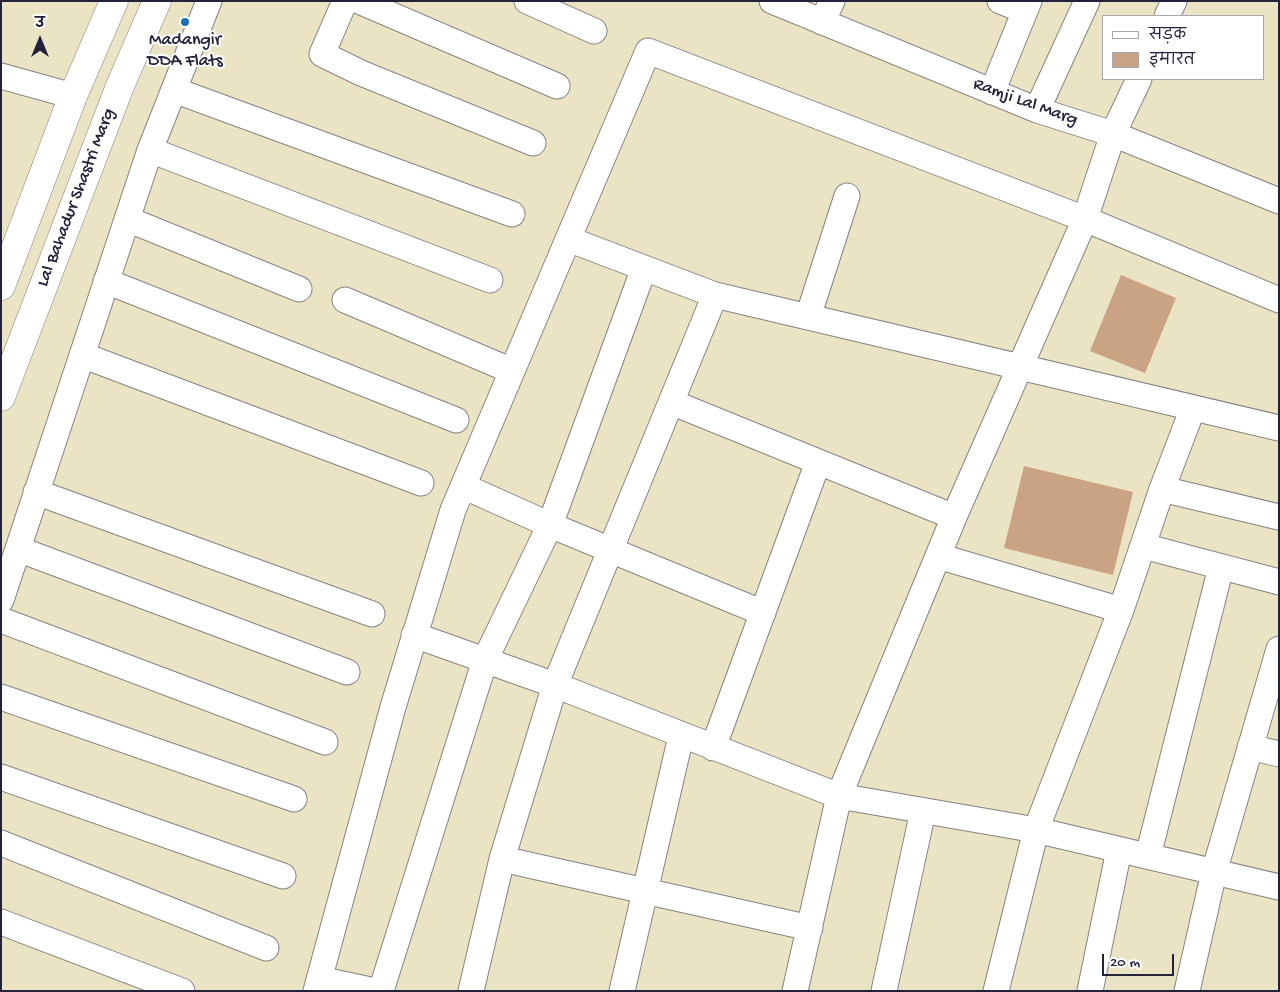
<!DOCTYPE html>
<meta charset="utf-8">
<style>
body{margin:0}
#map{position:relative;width:1280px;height:992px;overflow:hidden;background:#eae4c5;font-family:"Gochi Hand","Playpen Sans Deva",sans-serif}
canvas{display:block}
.frame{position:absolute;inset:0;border:2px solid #22223b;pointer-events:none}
.legend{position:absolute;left:1102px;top:15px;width:162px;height:65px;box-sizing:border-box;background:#fff;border:1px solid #a7a7b1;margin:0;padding:6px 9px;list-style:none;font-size:15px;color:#22223b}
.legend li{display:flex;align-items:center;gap:10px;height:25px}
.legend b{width:25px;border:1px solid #a7a7b1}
.north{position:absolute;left:15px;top:15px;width:50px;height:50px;-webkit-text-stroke:4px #fff;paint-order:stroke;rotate:0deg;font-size:14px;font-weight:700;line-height:20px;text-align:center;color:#22223b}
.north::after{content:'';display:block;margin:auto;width:18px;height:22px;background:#22223b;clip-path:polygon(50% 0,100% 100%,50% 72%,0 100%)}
.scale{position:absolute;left:1102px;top:954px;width:72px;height:22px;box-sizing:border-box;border:2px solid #22223b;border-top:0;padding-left:6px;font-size:15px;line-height:18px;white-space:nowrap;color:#22223b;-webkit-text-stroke:4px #fff;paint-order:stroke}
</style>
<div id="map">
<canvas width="1280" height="992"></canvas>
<div class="frame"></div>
<ul class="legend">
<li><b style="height:6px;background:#fff"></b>सड़क</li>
<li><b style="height:14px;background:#caa384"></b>इमारत</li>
</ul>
<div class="north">उ</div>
<div class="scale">20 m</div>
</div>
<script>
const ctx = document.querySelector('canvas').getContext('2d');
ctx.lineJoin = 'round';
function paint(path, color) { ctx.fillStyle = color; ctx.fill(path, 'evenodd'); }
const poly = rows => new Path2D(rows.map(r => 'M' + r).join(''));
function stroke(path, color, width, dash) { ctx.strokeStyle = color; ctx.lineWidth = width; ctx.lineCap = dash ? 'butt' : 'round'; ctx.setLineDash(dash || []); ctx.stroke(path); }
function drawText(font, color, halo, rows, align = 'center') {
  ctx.font = font + ' "Gochi Hand",sans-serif'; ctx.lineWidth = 4; ctx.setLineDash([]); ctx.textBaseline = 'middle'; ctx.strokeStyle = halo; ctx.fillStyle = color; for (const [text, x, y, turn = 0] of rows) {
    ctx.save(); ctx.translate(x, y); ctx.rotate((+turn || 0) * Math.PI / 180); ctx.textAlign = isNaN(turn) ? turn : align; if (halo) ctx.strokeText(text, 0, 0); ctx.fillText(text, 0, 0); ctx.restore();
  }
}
paint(poly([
 [1121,275,1176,298,1145,373,1090,351],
 [1024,466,1133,492,1113,575,1004,548]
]), '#caa384');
const minor = poly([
 [345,1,322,54,361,73,533,143],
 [359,1,557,86],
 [527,1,594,31],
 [772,1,1037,110,1113,134,1279,201],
 [1000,1,1025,11],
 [1167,16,1174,1],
 [822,22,832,1],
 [1,76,73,96],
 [174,90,512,214],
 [992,92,1029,1],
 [1037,110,1087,1],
 [150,150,490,280],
 [127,219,299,289],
 [568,239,715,295,1279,428],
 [106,281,456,420],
 [345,300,512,371],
 [808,317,847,196],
 [82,355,421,483],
 [671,402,954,517],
 [463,486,550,525,763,613],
 [1162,489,1279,517],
 [36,492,372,614],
 [1143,546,1279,582],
 [18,549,347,672],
 [938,556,1121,610],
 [1,600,150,150,209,1],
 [1,620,325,742],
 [414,635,555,685,839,796,1036,830,1279,887],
 [1,697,294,799],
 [1250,747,1279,754],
 [713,748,818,462],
 [1,777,283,876],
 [1,843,266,948],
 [1148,856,1221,567],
 [502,859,810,928],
 [1,922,182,991],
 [319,979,375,991],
 [316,991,393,707,453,510,648,51,1085,219,1279,300],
 [381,991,485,660,550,525,644,268],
 [471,991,502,859,555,685,715,295],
 [622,991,681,736],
 [795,991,839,796,954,517,1085,219,1113,134,1139,79],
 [884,991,923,811],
 [996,991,1036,830,1121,610,1162,489,1193,408],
 [1090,991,1119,850],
 [1187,991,1214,872,1279,649]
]);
const major = poly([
 [1,286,73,96,114,1],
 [1,397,120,86,157,1]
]);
stroke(minor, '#868380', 27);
stroke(major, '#868380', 29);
stroke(minor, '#fff', 25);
stroke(major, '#fff', 28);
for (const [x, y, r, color] of [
 [185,22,5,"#1f6fb2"]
]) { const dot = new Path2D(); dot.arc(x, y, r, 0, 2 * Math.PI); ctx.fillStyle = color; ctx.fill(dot); stroke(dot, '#fff', 2); }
drawText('18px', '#22223b', '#fff', [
 ["Madangir",185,41],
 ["DDA Flats",185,62]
]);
drawText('18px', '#22223b', '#fff', [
 ["Ramji Lal Marg",1025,103,20],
 ["Lal Bahadur Shastri Marg",77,198,-69]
]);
</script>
